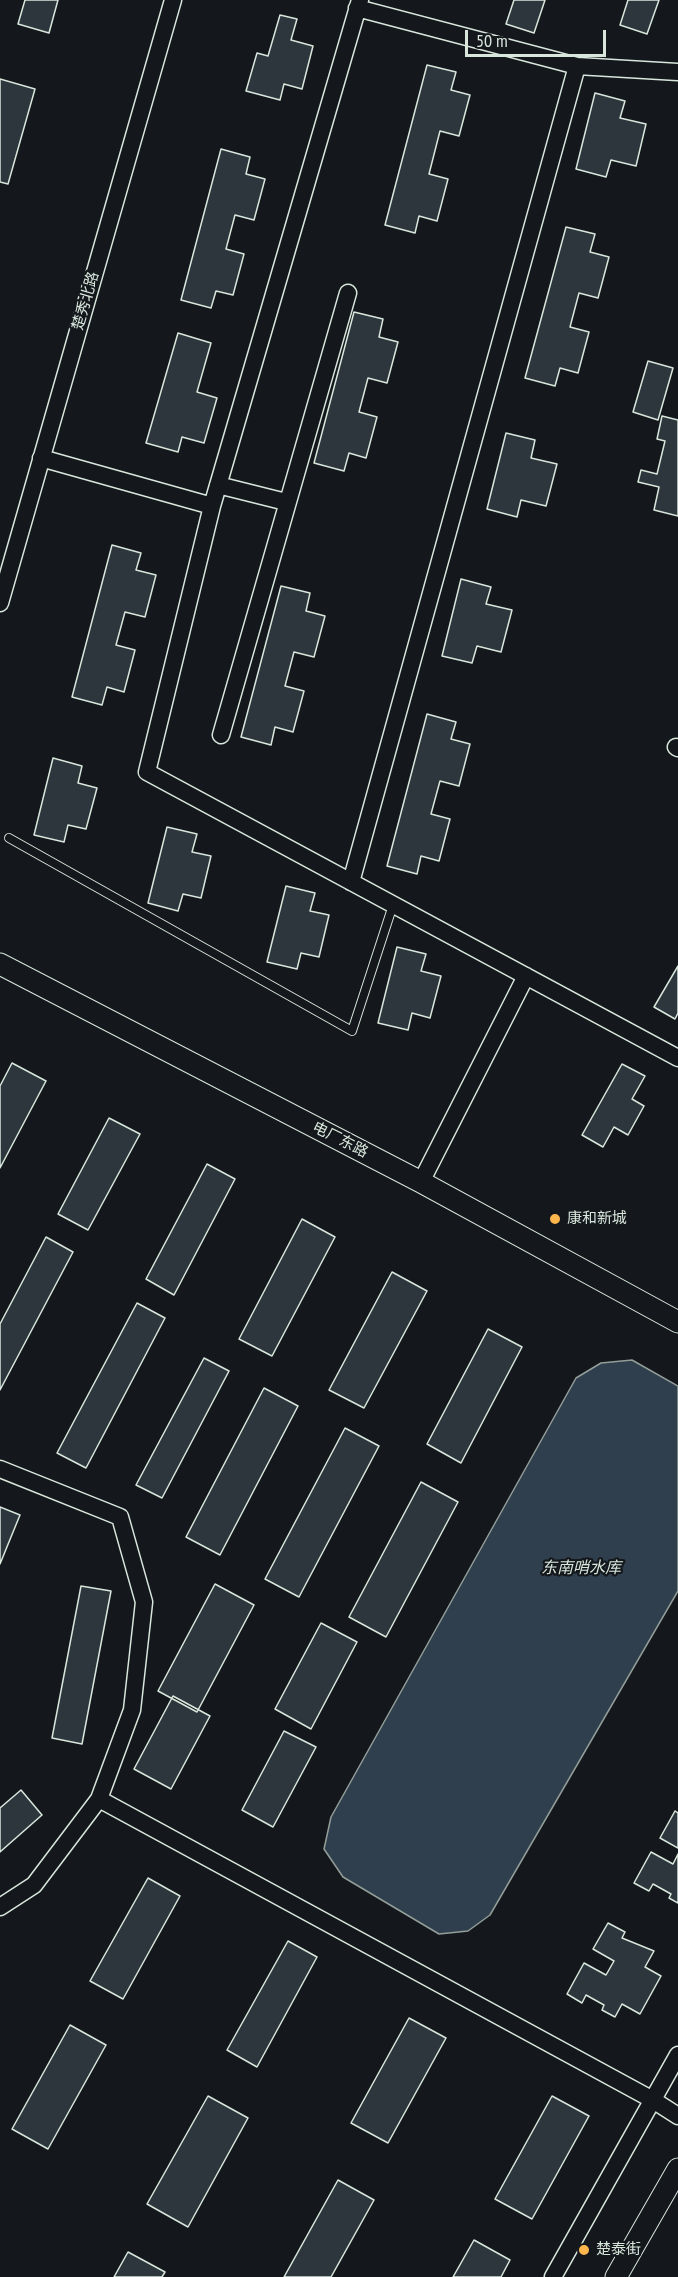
<!DOCTYPE html>
<meta charset="utf-8">
<style>
body{margin:0}
#map{position:relative;width:678px;height:2277px;overflow:hidden;background:#14181c;font-family:"PT Sans Narrow",sans-serif}
canvas{display:block}
.scale{position:absolute;left:465px;top:30px;width:141px;height:27px;box-sizing:border-box;border:3px solid #d8e6dc;border-top:0;padding-left:8px;font-size:18px;line-height:21px;white-space:nowrap;color:#d8e6dc;-webkit-text-stroke:4px #14181c;paint-order:stroke}
</style>
<div id="map">
<canvas width="678" height="2277"></canvas>
<div class="scale">50 m</div>
</div>
<script>
const ctx = document.querySelector('canvas').getContext('2d');
ctx.lineJoin = 'round';
function paint(path, color) { ctx.fillStyle = color; ctx.fill(path, 'evenodd'); }
const poly = rows => new Path2D(rows.map(r => 'M' + r).join(''));
function stroke(path, color, width, dash) { ctx.strokeStyle = color; ctx.lineWidth = width; ctx.lineCap = dash ? 'butt' : 'round'; ctx.setLineDash(dash || []); ctx.stroke(path); }
function drawText(font, color, halo, rows, align = 'center') {
  ctx.font = font + ' "PT Sans Narrow","Noto Sans SC",sans-serif'; ctx.lineWidth = 4.5; ctx.setLineDash([]); ctx.textBaseline = 'middle'; ctx.strokeStyle = halo; ctx.fillStyle = color; for (const [text, x, y, turn = 0] of rows) {
    ctx.save(); ctx.translate(x, y); ctx.rotate((+turn || 0) * Math.PI / 180); ctx.textAlign = isNaN(turn) ? turn : align; if (halo) ctx.strokeText(text, 0, 0); ctx.fillText(text, 0, 0); ctx.restore();
  }
}
const water = poly([
 [632,1360,678,1386,678,1591,490,1915,468,1931,439,1934,343,1877,324,1849,331,1817,576,1378,601,1363,632,1360]
]);
paint(water, '#2f3f4d');
stroke(water, '#939e99', 1.5);
const building = poly([
 [25,0,58,0,49,33,18,24,25,0],
 [514,0,545,0,534,33,506,24,514,0],
 [628,0,659,0,647,34,620,25,628,0],
 [280,15,297,19,291,40,313,46,302,89,284,84,280,100,246,91,257,53,268,56,280,15],
 [427,65,456,72,451,90,470,95,459,136,440,131,429,174,448,179,437,221,419,216,415,233,385,225,427,65],
 [0,79,35,89,8,184,0,182,0,79],
 [595,93,625,101,620,118,646,124,636,166,611,160,606,177,576,169,595,93],
 [221,149,250,157,246,174,265,179,254,220,235,215,226,249,244,254,233,295,216,291,211,308,181,300,221,149],
 [566,227,595,234,590,252,609,257,598,298,579,293,570,327,589,332,578,373,560,368,555,386,525,378,566,227],
 [354,312,383,319,379,337,398,342,387,383,368,378,359,412,377,417,366,458,349,453,344,471,314,463,354,312],
 [178,333,211,343,197,392,217,398,204,443,182,437,178,452,146,443,178,333],
 [648,361,673,368,658,420,633,412,648,361],
 [662,416,678,420,678,516,654,510,659,487,638,482,641,470,657,474,665,441,657,439,662,416],
 [506,433,535,440,531,458,557,464,546,506,521,500,517,517,487,509,506,433],
 [112,545,141,553,136,570,156,575,145,617,125,612,116,645,135,650,124,692,107,687,102,705,72,697,112,545],
 [461,579,491,587,486,604,512,610,501,652,477,646,472,663,442,656,461,579],
 [281,586,310,593,306,611,325,616,314,657,294,652,285,686,304,691,293,732,275,727,271,745,241,737,281,586],
 [427,714,456,722,451,739,470,744,459,786,440,781,431,814,450,819,439,861,421,856,417,874,387,866,427,714],
 [53,758,82,766,78,783,97,788,86,829,68,825,64,842,34,835,53,758],
 [167,827,197,834,192,852,211,856,201,898,183,894,178,911,148,903,167,827],
 [286,886,315,893,310,911,329,915,319,957,301,953,297,969,267,962,286,886],
 [397,947,426,954,421,971,441,976,430,1018,412,1013,408,1030,378,1023,397,947],
 [678,966,678,1013,675,1019,654,1007,678,966],
 [12,1063,46,1081,0,1168,0,1086,12,1063],
 [622,1064,645,1076,632,1099,644,1106,628,1135,614,1127,603,1147,582,1135,622,1064],
 [109,1118,140,1134,88,1230,58,1214,109,1118],
 [207,1164,235,1179,174,1295,146,1279,207,1164],
 [302,1219,335,1237,272,1356,239,1339,302,1219],
 [46,1237,73,1252,0,1390,0,1324,46,1237],
 [392,1272,427,1291,364,1408,329,1390,392,1272],
 [137,1303,165,1318,86,1468,57,1453,137,1303],
 [488,1329,522,1347,461,1463,427,1444,488,1329],
 [204,1358,229,1371,162,1498,136,1485,204,1358],
 [264,1388,298,1406,220,1555,186,1537,264,1388],
 [345,1428,379,1446,299,1597,265,1579,345,1428],
 [421,1482,458,1502,386,1637,349,1617,421,1482],
 [0,1507,20,1515,0,1564,0,1507],
 [215,1584,254,1605,197,1712,158,1691,215,1584],
 [81,1586,111,1591,82,1744,52,1738,81,1586],
 [321,1623,357,1642,311,1729,275,1709,321,1623],
 [173,1696,210,1716,171,1789,134,1769,173,1696],
 [284,1731,316,1747,273,1827,242,1810,284,1731],
 [21,1790,42,1815,0,1852,0,1808,21,1790],
 [675,1811,678,1813,678,1848,660,1838,675,1811],
 [651,1852,673,1864,678,1854,678,1903,669,1898,671,1894,653,1884,649,1891,634,1883,651,1852],
 [148,1878,180,1896,123,1999,90,1981,148,1878],
 [608,1923,625,1932,622,1938,654,1951,645,1967,661,1976,640,2014,622,2004,615,2017,602,2010,604,2005,586,1995,582,2003,567,1994,584,1963,606,1975,614,1961,593,1949,608,1923],
 [288,1941,317,1957,257,2067,227,2050,288,1941],
 [409,2018,446,2038,388,2143,351,2123,409,2018],
 [70,2025,106,2045,48,2149,12,2129,70,2025],
 [208,2096,248,2118,188,2227,147,2204,208,2096],
 [552,2096,589,2116,532,2219,495,2199,552,2096],
 [338,2180,374,2200,331,2277,284,2277,338,2180],
 [474,2240,510,2260,501,2277,453,2277,474,2240],
 [128,2252,165,2272,162,2277,114,2277,128,2252]
]);
paint(building, '#2c363c');
stroke(building, '#d8e6dc', 1.5);
const service = poly([
 [9,838,352,1031,393,905]
]);
const minor = poly([
 [360,0,212,506,147,772,678,1058],
 [357,8,577,66,678,72],
 [41,458,212,506],
 [218,485,286,502],
 [0,603,173,0],
 [221,735,348,293],
 [676,747,678,748],
 [351,882,577,66],
 [421,1182,526,976],
 [0,1469,120,1517,144,1602,132,1710,99,1799,34,1885,0,1907],
 [99,1799,653,2100,678,2116],
 [553,2277,678,2055]
]);
const tertiary = poly([
 [0,964,421,1182,678,1322],
 [616,2277,678,2169]
]);
stroke(service, '#d8e6dc', 10);
stroke(minor, '#d8e6dc', 19);
stroke(tertiary, '#d8e6dc', 23);
stroke(service, '#14181c', 8);
stroke(minor, '#14181c', 16);
stroke(tertiary, '#14181c', 21);
for (const [x, y, r, color] of [
 [555,1219,6,"#ffb74d"],
 [584,2250,6,"#ffb74d"]
]) { const dot = new Path2D(); dot.arc(x, y, r, 0, 2 * Math.PI); ctx.fillStyle = color; ctx.fill(dot); stroke(dot, '#14181c', 2); }
drawText('15px', '#d8e6dc', '#14181c', [
 ["楚秀北路",86,301,-74],
 ["电厂东路",340,1140,27]
]);
drawText('15px', '#d8e6dc', '#14181c', [
 ["康和新城",567,1219],
 ["楚泰街",596,2250]
], 'left');
drawText('italic 16px', '#d8e6dc', '#14181c', [
 ["东南哨水库",581,1568]
]);
</script>
